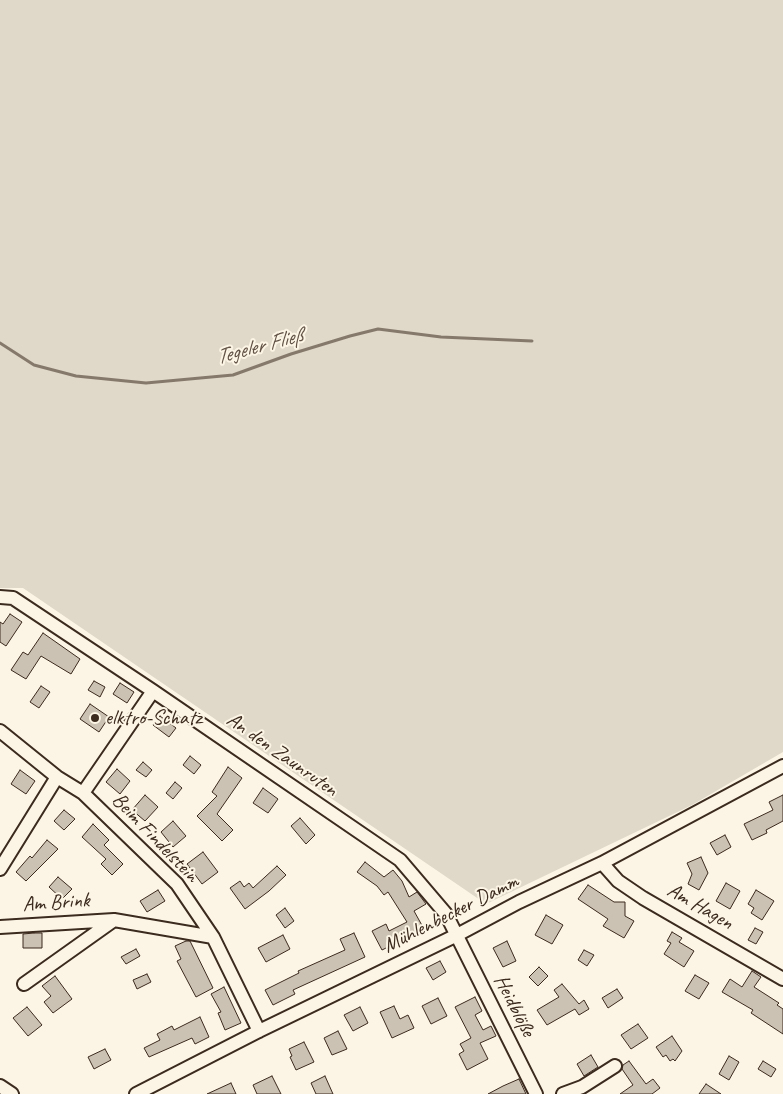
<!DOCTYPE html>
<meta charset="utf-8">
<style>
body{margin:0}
canvas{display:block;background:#fcf5e5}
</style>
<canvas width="783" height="1094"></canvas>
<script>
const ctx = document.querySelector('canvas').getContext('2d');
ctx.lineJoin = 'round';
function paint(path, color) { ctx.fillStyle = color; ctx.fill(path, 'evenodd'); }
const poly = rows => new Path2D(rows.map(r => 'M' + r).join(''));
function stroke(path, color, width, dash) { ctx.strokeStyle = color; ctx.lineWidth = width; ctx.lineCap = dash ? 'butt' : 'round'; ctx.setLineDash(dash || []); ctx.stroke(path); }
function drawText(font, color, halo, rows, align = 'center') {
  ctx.font = font + ' Caveat,sans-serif'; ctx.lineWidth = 4; ctx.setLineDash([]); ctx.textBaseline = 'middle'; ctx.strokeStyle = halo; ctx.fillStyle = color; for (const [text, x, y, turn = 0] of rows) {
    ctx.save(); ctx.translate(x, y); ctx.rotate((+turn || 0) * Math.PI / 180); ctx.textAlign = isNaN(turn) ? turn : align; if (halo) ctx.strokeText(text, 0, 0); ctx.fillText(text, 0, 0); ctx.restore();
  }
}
paint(poly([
 [0,0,783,0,783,752,692,805,486,904,23,588,0,588]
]), '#e0d8c8');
stroke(poly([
 [0,343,34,365,76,376,146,383,233,375,291,354,350,336,378,329,441,337,532,341]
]), '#85796b', 3);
const building = poly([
 [10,614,22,622,6,646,0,642,0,622,3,624,10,614],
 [43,633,80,659,71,674,41,656,26,679,11,670,23,652,28,655,43,633],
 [94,681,105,687,100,697,88,690,94,681],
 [120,683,134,692,127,703,113,694,120,683],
 [41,686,50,692,39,708,30,702,41,686],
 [90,704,109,717,99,732,80,719,90,704],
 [160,716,176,728,169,737,153,725,160,716],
 [190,756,201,765,194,774,183,765,190,756],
 [143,762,152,770,146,777,136,770,143,762],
 [228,767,242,778,217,814,233,830,222,841,197,816,217,796,212,792,228,767],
 [117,769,130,781,120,794,106,782,117,769],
 [20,770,35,781,26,794,11,784,20,770],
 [175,782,182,788,173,799,166,793,175,782],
 [263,788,278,799,268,813,253,803,263,788],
 [145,795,158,807,145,821,132,810,145,795],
 [783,795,783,821,766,830,767,833,752,840,744,824,773,810,769,802,783,795],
 [64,810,75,819,64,830,54,821,64,810],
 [300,818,315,835,306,844,291,826,300,818],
 [173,821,186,836,173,847,161,832,173,821],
 [93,824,109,840,104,845,123,864,112,875,101,864,106,859,82,837,93,824],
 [725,835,731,847,717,855,710,843,725,835],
 [47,840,58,849,26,881,16,872,30,856,32,858,47,840],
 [203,852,218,872,202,884,187,864,203,852],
 [701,857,708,873,699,890,688,884,692,874,687,863,701,857],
 [365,862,384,877,393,870,402,881,409,897,417,892,426,904,414,911,424,929,382,950,372,931,386,924,389,931,407,922,388,892,384,895,377,886,357,872,365,862],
 [277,866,286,875,269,891,245,909,230,888,240,881,244,887,249,883,253,888,277,866],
 [58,877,72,889,62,899,49,887,58,877],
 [726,883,740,891,730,909,716,901,726,883],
 [588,885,614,902,625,902,625,916,634,921,624,938,603,926,608,919,578,899,588,885],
 [158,890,165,901,147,912,140,901,158,890],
 [756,890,774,901,762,920,751,913,754,908,748,904,756,890],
 [285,908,294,921,285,928,276,915,285,908],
 [546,915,563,925,552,944,535,935,546,915],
 [755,928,763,932,756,944,748,940,755,928],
 [672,932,682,938,679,942,694,951,684,967,664,954,671,943,667,941,672,932],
 [34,933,42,933,42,948,23,948,23,934,34,933],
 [354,933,365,957,293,990,295,994,273,1005,265,990,299,973,298,971,345,950,340,939,354,933],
 [283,935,290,949,266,962,258,948,283,935],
 [186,941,190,941,213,988,196,997,177,961,181,959,175,946,186,941],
 [507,941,516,961,503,967,493,948,507,941],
 [136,949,140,956,126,964,121,957,136,949],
 [584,950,594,955,587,966,578,960,584,950],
 [440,961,446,972,433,980,426,968,440,961],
 [539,967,548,976,538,986,529,977,539,967],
 [752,971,761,977,754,987,779,1003,777,1005,783,1009,783,1034,751,1013,753,1010,722,992,730,979,742,987,752,971],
 [147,974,151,982,137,989,133,980,147,974],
 [695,975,709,983,699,999,685,991,695,975],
 [55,976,72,999,53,1013,44,1002,51,996,42,986,55,976],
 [562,984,579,1004,584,1000,589,1009,579,1015,575,1009,547,1025,537,1010,559,997,554,990,562,984],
 [224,987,241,1023,225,1030,218,1013,221,1012,211,994,224,987],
 [617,989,623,998,608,1008,602,998,617,989],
 [475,997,482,1011,475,1015,483,1030,491,1026,496,1036,480,1043,488,1059,467,1070,459,1054,464,1051,460,1044,471,1038,455,1007,475,997],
 [438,998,447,1016,431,1024,422,1006,438,998],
 [394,1006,400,1019,408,1015,414,1028,392,1038,380,1012,394,1006],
 [27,1007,42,1025,28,1036,13,1018,27,1007],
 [360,1007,368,1023,353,1031,344,1015,360,1007],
 [200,1017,209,1037,195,1044,192,1038,149,1057,144,1048,160,1040,157,1034,172,1026,174,1030,200,1017],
 [638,1024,648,1038,631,1049,621,1035,638,1024],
 [338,1031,347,1049,332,1055,324,1038,338,1031],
 [672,1036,682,1051,675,1061,673,1059,670,1061,666,1055,663,1057,656,1047,672,1036],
 [304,1042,314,1062,296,1070,290,1057,292,1056,289,1049,304,1042],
 [105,1049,111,1060,94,1069,88,1057,105,1049],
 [591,1055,598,1067,584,1076,577,1064,591,1055],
 [729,1056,739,1062,729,1080,719,1074,729,1056],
 [629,1061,646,1084,653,1079,660,1088,652,1094,620,1094,633,1085,622,1069,623,1065,629,1061],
 [763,1061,776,1069,771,1077,758,1069,763,1061],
 [272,1076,281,1094,257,1094,253,1085,272,1076],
 [325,1076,333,1094,316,1094,311,1083,325,1076],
 [519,1079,526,1094,488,1094,503,1086,519,1079],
 [231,1083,236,1094,207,1094,231,1083],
 [706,1084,721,1094,699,1094,706,1084]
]);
paint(building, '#ccc2b3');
stroke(building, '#3b2a1e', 1);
const minor = poly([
 [0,597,13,598,153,691,400,860,446,914,536,1094],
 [0,731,57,777,83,793,177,884,213,937,259,1031],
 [83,793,153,691],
 [602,863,618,881,643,898,783,979],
 [0,869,57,777],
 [0,927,114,920,213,937],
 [24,984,114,920],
 [0,1086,12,1094],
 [136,1094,259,1031,457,935,519,902,602,863,783,766],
 [563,1094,582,1087,615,1066]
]);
stroke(minor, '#3b2a1e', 16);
stroke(minor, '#fcf5e5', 12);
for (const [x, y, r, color] of [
 [95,718,5,"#3b2a1e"]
]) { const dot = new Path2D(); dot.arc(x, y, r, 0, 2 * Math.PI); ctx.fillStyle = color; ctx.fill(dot); stroke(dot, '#fcf5e5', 2); }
drawText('21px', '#3b2a1e', '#fcf5e5', [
 ["elktro-Schatz",105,718]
], 'left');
drawText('21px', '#3b2a1e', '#fcf5e5', [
 ["An den Zaunruten",282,755,35],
 ["Beim Findelstein",155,838,46],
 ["Am Brink",56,903,-4],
 ["Am Hagen",700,907,30],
 ["Mühlenbecker Damm",451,914,-27],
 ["Heidblöße",514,1006,63]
]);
drawText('italic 22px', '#605144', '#fcf5e5', [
 ["Tegeler Fließ",259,347,-15]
]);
</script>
